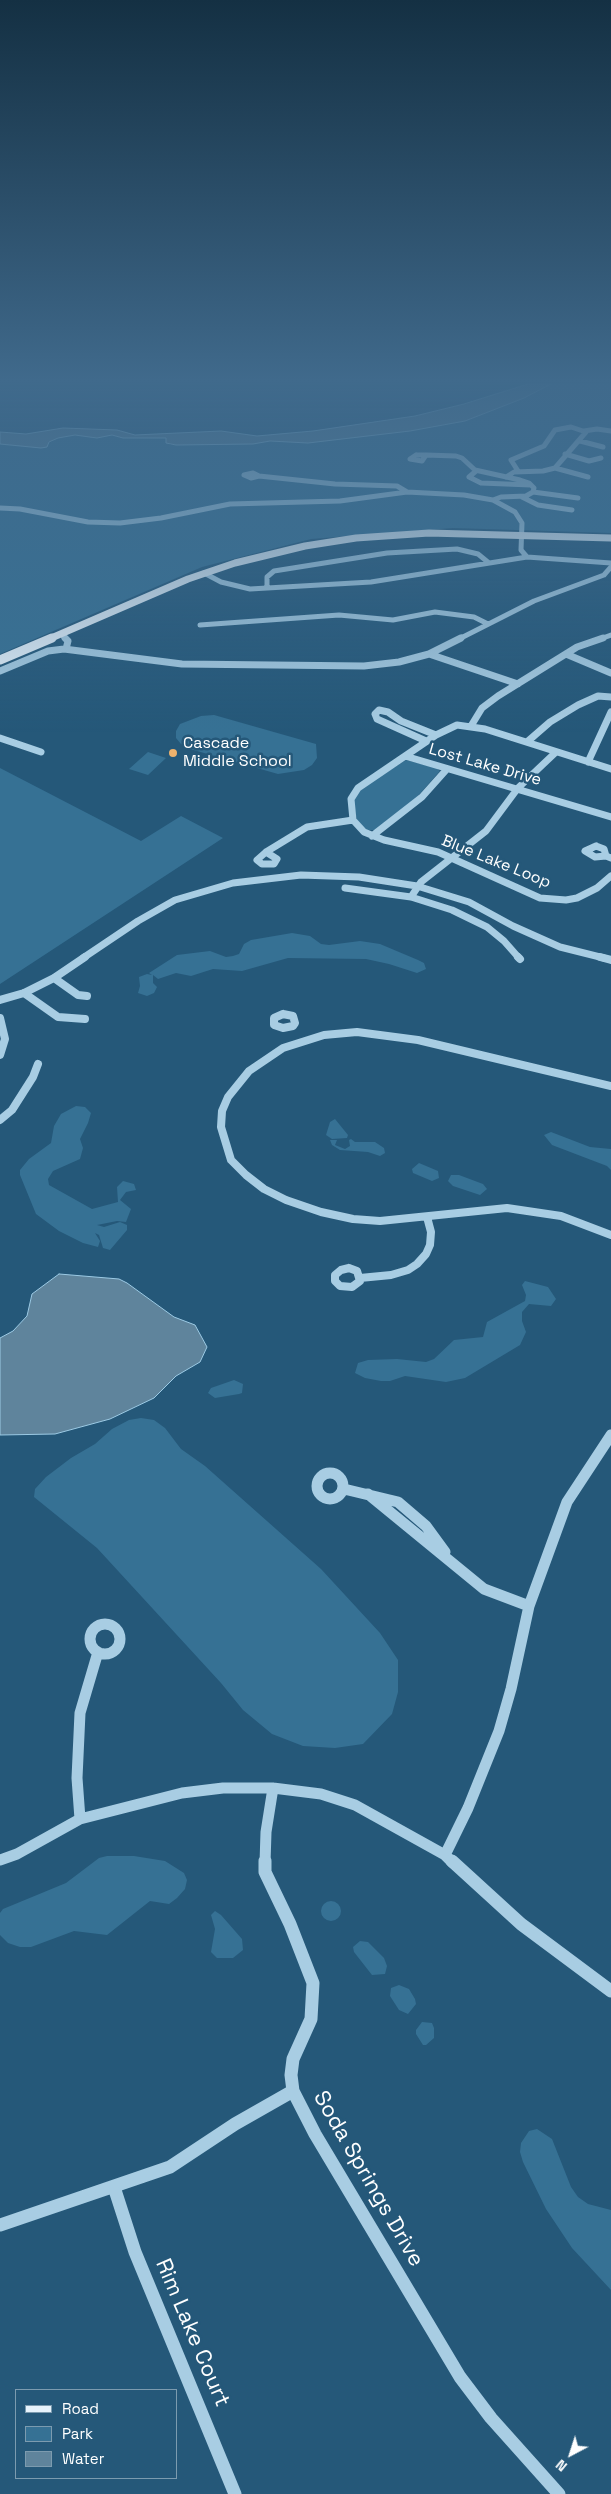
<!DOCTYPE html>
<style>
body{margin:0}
#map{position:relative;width:611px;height:2494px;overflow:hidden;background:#255879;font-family:"Space Grotesk",sans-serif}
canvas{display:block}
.legend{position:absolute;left:15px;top:2389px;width:162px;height:90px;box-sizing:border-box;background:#255879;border:1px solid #7c9baf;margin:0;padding:6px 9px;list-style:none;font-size:15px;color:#fff}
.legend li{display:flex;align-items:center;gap:10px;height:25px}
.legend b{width:25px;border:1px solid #7c9baf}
.north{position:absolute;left:546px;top:2429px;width:50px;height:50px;-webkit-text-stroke:4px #255879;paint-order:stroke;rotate:220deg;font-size:14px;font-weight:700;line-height:20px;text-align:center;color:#fff}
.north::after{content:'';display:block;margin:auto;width:18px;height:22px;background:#fff;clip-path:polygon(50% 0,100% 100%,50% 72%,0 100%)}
</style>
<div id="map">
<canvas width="611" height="2494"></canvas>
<ul class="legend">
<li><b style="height:6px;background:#e7f3fc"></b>Road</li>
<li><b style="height:14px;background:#367194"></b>Park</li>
<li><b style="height:14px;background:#5f849c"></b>Water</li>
</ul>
<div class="north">N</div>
</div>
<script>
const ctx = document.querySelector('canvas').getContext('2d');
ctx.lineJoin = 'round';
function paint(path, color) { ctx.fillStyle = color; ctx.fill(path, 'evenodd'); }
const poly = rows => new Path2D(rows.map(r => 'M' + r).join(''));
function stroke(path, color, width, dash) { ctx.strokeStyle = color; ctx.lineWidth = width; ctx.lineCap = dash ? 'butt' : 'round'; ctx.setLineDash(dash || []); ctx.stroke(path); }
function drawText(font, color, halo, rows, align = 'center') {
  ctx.font = font + ' "Space Grotesk",sans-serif'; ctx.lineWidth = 5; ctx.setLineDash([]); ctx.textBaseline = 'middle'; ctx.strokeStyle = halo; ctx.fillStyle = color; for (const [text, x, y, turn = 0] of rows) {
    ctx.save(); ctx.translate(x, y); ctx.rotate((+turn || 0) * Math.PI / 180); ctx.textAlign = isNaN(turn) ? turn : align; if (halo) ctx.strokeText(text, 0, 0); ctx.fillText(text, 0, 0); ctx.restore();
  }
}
paint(poly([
 [551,384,611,384,611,533,453,528,311,539,202,567,0,654,0,444,41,448,47,447,49,443,58,438,75,435,97,438,112,435,123,438,166,438,170,445,176,445,253,444,270,441,308,443,410,431,465,421,524,398],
 [214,715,316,744,317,758,312,765,304,770,278,774,190,749,181,744,176,738,176,731,180,724,201,716],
 [148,752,166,758,148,775,129,769],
 [406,760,436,768,440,771,417,797,375,830,366,830,357,821,353,800,359,790],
 [0,768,141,841,181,816,223,838,0,984],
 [292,933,310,936,321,944,329,945,360,941,380,944,418,960,424,963,426,969,417,973,389,964,366,959,288,958,242,971,213,969,191,976,176,973,158,979,153,975,153,983,157,987,154,993,147,996,138,993,140,986,139,977,147,974,152,975,149,973,177,955,210,951,226,957,233,956,239,954,244,944,251,940],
 [76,1106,85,1107,91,1113,88,1123,80,1139,83,1148,80,1159,53,1171,48,1179,49,1185,92,1209,118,1202,117,1187,123,1181,134,1184,136,1190,126,1192,120,1200,131,1209,126,1222,117,1221,97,1225,104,1227,120,1222,127,1225,127,1230,110,1250,103,1248,99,1235,95,1233,100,1241,98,1247,83,1243,59,1231,36,1214,20,1175,20,1170,29,1159,51,1143,54,1126,61,1114],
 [335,1119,348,1135,347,1138,332,1139,326,1135,330,1122],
 [551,1132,590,1147,611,1149,611,1170,607,1166,552,1145,544,1135],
 [351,1139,355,1142,375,1142,384,1148,385,1153,380,1156,368,1152,340,1150,332,1145,330,1140,337,1140,335,1145,345,1149,350,1146,349,1140],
 [419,1163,438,1171,439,1178,432,1181,413,1173,412,1169],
 [451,1175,459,1175,483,1184,487,1189,480,1195,453,1186,448,1181],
 [525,1281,548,1287,556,1299,551,1306,529,1304,522,1312,522,1321,526,1332,520,1345,465,1378,446,1382,405,1376,390,1381,381,1381,365,1378,355,1373,358,1363,368,1360,397,1359,426,1362,434,1359,454,1340,483,1337,487,1322,525,1301,526,1295,522,1285],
 [234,1380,243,1384,242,1393,239,1394,215,1398,208,1393,211,1388],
 [141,1418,154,1420,165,1428,181,1449,205,1466,321,1569,380,1633,398,1660,398,1692,392,1714,363,1744,335,1748,303,1746,272,1734,243,1710,221,1683,97,1548,34,1497,35,1489,46,1477,71,1458,95,1444,112,1429,129,1420],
 [107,1856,134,1856,165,1861,184,1873,187,1880,185,1889,177,1898,169,1904,150,1901,107,1935,74,1931,31,1947,20,1947,8,1943,0,1935,0,1913,3,1909,66,1883,99,1858],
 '321 1911a10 10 0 1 1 20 0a10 10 0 1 1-20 0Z',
 [215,1911,221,1915,242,1939,243,1950,233,1958,217,1958,211,1952,215,1929,211,1915],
 [360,1941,368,1942,384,1958,387,1966,385,1974,372,1975,354,1952,353,1947],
 [399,1985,409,1989,415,1999,416,2004,408,2014,399,2010,390,1996,391,1988],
 [422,2022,432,2023,434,2028,434,2038,426,2045,423,2045,416,2034,416,2030],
 [537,2129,552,2139,571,2187,578,2197,588,2204,611,2210,611,2290,572,2248,546,2209,523,2162,520,2152,521,2143,529,2131]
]), '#367194');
const water = poly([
 [528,384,551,384,524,398,465,421,410,431,308,443,270,441,253,444,176,445,166,443,166,438,123,438,112,435,97,438,75,435,58,438,49,442,47,447,41,448,0,444,0,432,26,434,63,428,117,430,135,435,221,431,257,436,313,431,415,416,464,404,528,384],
 [59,1274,119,1279,127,1283,174,1317,195,1325,207,1347,200,1362,176,1376,154,1398,110,1419,55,1434,0,1435,0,1338,13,1331,27,1316,32,1294,59,1274]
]);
paint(water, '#5f849c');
stroke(water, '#9ccae4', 1);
stroke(poly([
 [584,431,597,429,611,431],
 [580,441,603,447],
 [565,454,589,461,601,458],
 [416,455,426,455,422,461,410,459,416,455],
 [426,455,456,456,462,458,475,470,520,480,529,483,534,488,533,492,526,496,501,497,493,500],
 [555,468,588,477],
 [476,471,469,477,481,483,531,485],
 [253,473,259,476,251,478,244,475,253,473],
 [259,476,335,484,397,486,407,492],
 [506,477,514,472,543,471,555,468,586,432,571,427,555,430,544,446,511,460,518,471],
 [533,492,578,498],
 [522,497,538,505,572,510],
 [0,508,20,509,88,522,120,523,161,518,230,504,340,501,407,492,464,495,493,500,515,512,522,523,521,550,527,557,611,563],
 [204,573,221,582,250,589,371,582,527,557],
 [267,588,267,577,274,571,387,553,457,549,478,554,489,563],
 [200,625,339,615,393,620,435,612,474,617,488,624],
 [62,635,66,639],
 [459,639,534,601,604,575,611,567],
 [600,639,611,635]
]), '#a8cde3', 5);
stroke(poly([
 [65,638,68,641,66,649],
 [429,654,518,684],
 [566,654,611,673],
 [0,671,48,651,64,649,182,664,364,666,399,662,429,654,461,638],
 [471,726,482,708,498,696,577,647,603,638],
 [0,738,41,752],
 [426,741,377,719,375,714,379,710,388,712,401,721,436,735],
 [527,742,550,722,578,705,598,696,611,697],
 [405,756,611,817],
 [588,762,611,712],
 [611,769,485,729,457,725,436,735,358,788,351,799,353,820,364,832,384,840,438,852,540,898,566,900,577,898,597,888,611,876],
 [372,836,422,797,447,769],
 [596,846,604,849,606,856,595,857,585,851,596,846],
 [266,852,277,859,274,864,262,864,257,860,266,852],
 [266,852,307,827,353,820],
 [606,856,611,858],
 [345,888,411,897,452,910,487,927,504,941,519,958],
 [411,897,421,882,486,831,518,788,556,752],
 [83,958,138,921,175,900,233,883,301,875,359,877,417,886,469,902,513,926,560,947,604,958]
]), '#a8cde3', 7);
stroke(poly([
 [518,957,520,959],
 [600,957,611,960],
 [54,978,78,995,87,996],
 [24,993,58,1017,85,1019],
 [0,1000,24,993,54,978,85,957],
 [283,1014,293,1016,295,1023,293,1026,283,1028,274,1025,274,1018,283,1014],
 [0,1018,5,1039,0,1055],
 [611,1086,418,1040,357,1032,324,1035,283,1048,249,1071,228,1097,222,1111,221,1127,231,1160,246,1175,264,1189,286,1200,321,1212,353,1219,380,1221,507,1208,561,1216,611,1235],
 [0,1120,12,1110,33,1077,38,1064],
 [349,1268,357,1271,360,1281,352,1287,340,1286,335,1281,335,1275,341,1270,349,1268],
 [360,1278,391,1275,408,1270,417,1264,426,1254,430,1245,431,1232,427,1217]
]), '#a8cde3', 8);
stroke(poly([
 '317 1486a13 13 0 1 1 26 0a13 13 0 1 1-26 0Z',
 [344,1489,398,1502,426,1526,445,1552],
 [368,1494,484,1589,529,1606],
 '90 1639a15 15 0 1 1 30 0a15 15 0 1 1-30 0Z',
 [80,1819,77,1778,80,1713,98,1652],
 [445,1855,468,1808,499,1731,511,1689,529,1606,567,1502,611,1435],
 [0,1860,17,1854,80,1819,182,1793,223,1788,273,1788,321,1794,355,1805,445,1855,453,1863],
 [265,1863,266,1832,273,1788]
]), '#a8cde3', 11);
stroke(poly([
 [265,1861,265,1872,290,1924,313,1983,311,2019,293,2059,291,2075,293,2091,315,2134,460,2377,491,2418,559,2494],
 [452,1861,521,1924,611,1991],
 [114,2187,135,2252,235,2494],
 [0,2225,170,2167,235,2124,293,2091]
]), '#a8cde3', 13);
stroke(poly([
 [49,639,188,579,235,563,305,546,356,538,429,533,611,538]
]), '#e7f3fc', 7);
stroke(poly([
 [0,660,52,638]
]), '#e7f3fc', 9);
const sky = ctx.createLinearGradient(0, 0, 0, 733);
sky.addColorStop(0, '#143043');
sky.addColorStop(0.52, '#406a8c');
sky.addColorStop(1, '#406a8c00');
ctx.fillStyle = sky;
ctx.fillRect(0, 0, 611, 733);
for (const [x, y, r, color] of [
 [173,753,5,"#edb26d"]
]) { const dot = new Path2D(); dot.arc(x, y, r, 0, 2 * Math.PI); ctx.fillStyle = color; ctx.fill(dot); stroke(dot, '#255879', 2); }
drawText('16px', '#fff', '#255879', [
 ["Cascade",183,744],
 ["Middle School",183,762]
], 'left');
drawText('16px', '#fff', '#255879', [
 ["Lost Lake Drive",485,765,16],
 ["Blue Lake Loop",496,862,22]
]);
drawText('22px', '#fff', '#255879', [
 ["Soda Springs Drive",368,2179,60],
 ["Rim Lake Court",192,2333,67]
]);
</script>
